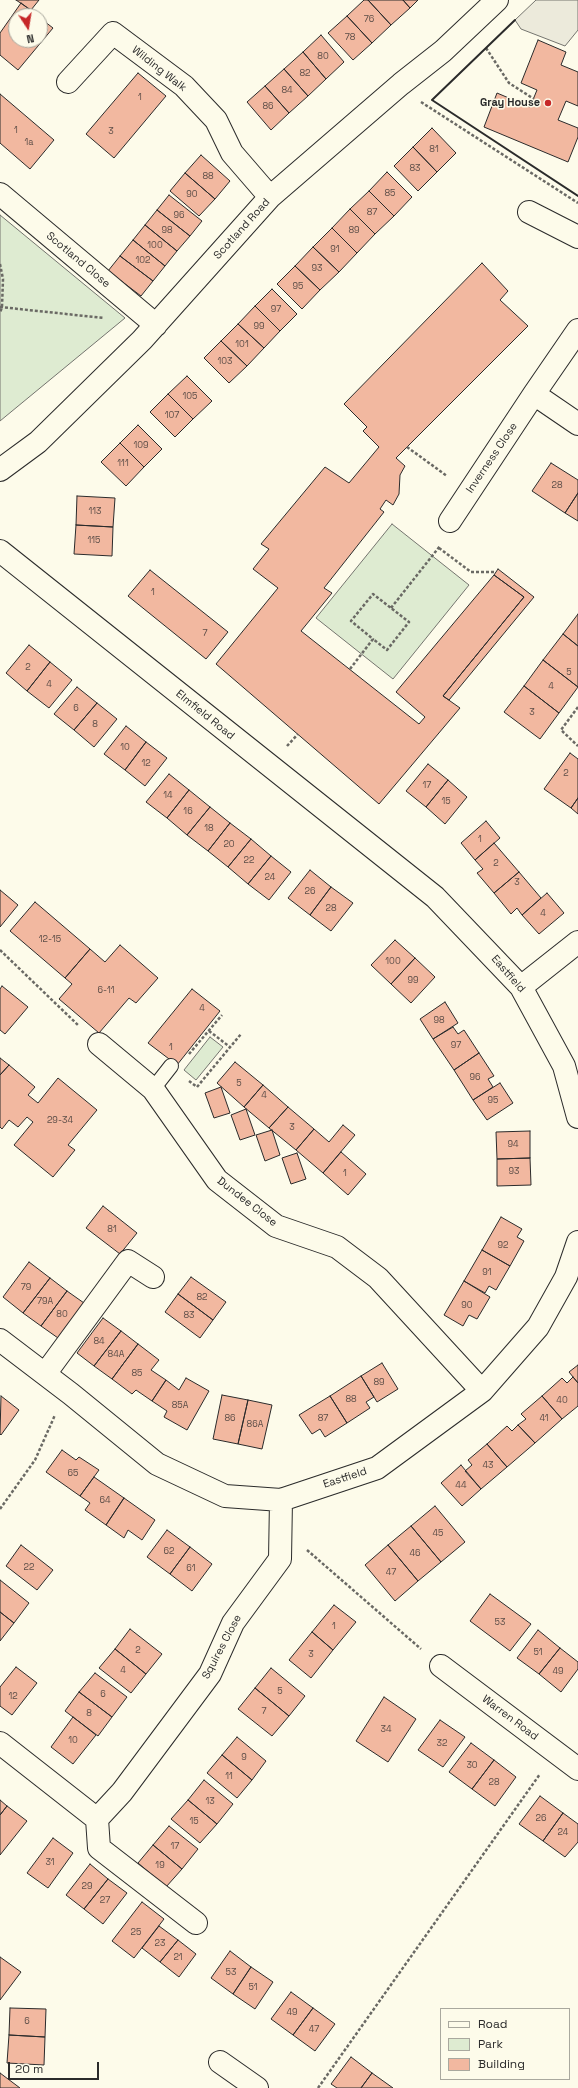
<!DOCTYPE html>
<style>
body{margin:0}
#map{position:relative;width:578px;height:2088px;overflow:hidden;background:#fdfbea;font-family:"Space Grotesk",sans-serif}
canvas{display:block}
.legend{position:absolute;left:440px;top:2008px;width:130px;height:72px;box-sizing:border-box;background:#fdfbea;border:1px solid #a9a89e;margin:0;padding:5px 7px;list-style:none;font-size:12px;color:#2b2b2b}
.legend li{display:flex;align-items:center;gap:8px;height:20px}
.legend b{width:20px;border:1px solid #a9a89e}
.north{position:absolute;left:8px;top:8px;width:40px;height:40px;box-sizing:border-box;background:#fdfbea;border:1px solid #a9a89e;border-radius:50%;rotate:168deg;font-size:11px;font-weight:700;line-height:16px;text-align:center;color:#2b2b2b}
.north::after{content:'';display:block;margin:auto;width:14px;height:18px;background:#c62828;clip-path:polygon(50% 0,100% 100%,50% 72%,0 100%)}
.scale{position:absolute;left:8px;top:2062px;width:91px;height:18px;box-sizing:border-box;border:2px solid #2b2b2b;border-top:0;padding-left:5px;font-size:12px;line-height:14px;white-space:nowrap;color:#2b2b2b;-webkit-text-stroke:3px #fdfbea;paint-order:stroke}
</style>
<div id="map">
<canvas width="578" height="2088"></canvas>
<ul class="legend">
<li><b style="height:5px;background:#fdfbea"></b>Road</li>
<li><b style="height:11px;background:#deebd1"></b>Park</li>
<li><b style="height:11px;background:#f2b8a0"></b>Building</li>
</ul>
<div class="north">N</div>
<div class="scale">20 m</div>
</div>
<script>
const ctx = document.querySelector('canvas').getContext('2d');
ctx.lineJoin = 'round';
function paint(path, color) { ctx.fillStyle = color; ctx.fill(path, 'evenodd'); }
const poly = rows => new Path2D(rows.map(r => 'M' + r).join(''));
function stroke(path, color, width, dash) { ctx.strokeStyle = color; ctx.lineWidth = width; ctx.lineCap = dash ? 'butt' : 'round'; ctx.setLineDash(dash || []); ctx.stroke(path); }
function drawText(font, color, halo, rows, align = 'center') {
  ctx.font = font + ' "Space Grotesk",sans-serif'; ctx.lineWidth = 3; ctx.setLineDash([]); ctx.textBaseline = 'middle'; ctx.strokeStyle = halo; ctx.fillStyle = color; for (const [text, x, y, turn = 0] of rows) {
    ctx.save(); ctx.translate(x, y); ctx.rotate((+turn || 0) * Math.PI / 180); ctx.textAlign = isNaN(turn) ? turn : align; if (halo) ctx.strokeText(text, 0, 0); ctx.fillText(text, 0, 0); ctx.restore();
  }
}
const green = poly([
 [0,215,125,318,0,421,0,215],
 [392,524,469,585,393,679,316,618,392,524],
 [210,1037,223,1047,196,1080,184,1070,210,1037]
]);
paint(green, '#deebd1');
stroke(green, '#74746e', 1);
const parking = poly([
 [536,0,578,0,578,30,565,46,521,29,515,20,536,0]
]);
paint(parking, '#eceadb');
stroke(parking, '#74746e', 1);
const building = poly([
 [16,0,39,0,31,10,16,0],
 [364,0,368,0,391,25,372,43,347,16,364,0],
 [368,0,403,0,410,8,391,25,368,0],
 [403,0,418,0,410,8,403,0],
 [21,3,38,16,16,16,16,40,40,40,40,18,53,28,18,70,0,55,0,33,21,3],
 [347,16,372,43,353,60,328,33,347,16],
 [321,35,344,62,326,79,303,52,321,35],
 [538,40,566,52,561,65,578,72,578,106,566,101,558,120,578,128,578,137,568,162,484,127,497,93,530,107,537,90,521,83,538,40],
 [303,52,326,79,308,96,284,69,303,52],
 [284,69,308,96,289,113,265,86,284,69],
 [138,73,166,96,114,158,86,134,138,73],
 [265,86,289,113,271,130,247,102,265,86],
 [0,94,54,140,30,169,0,143,0,94],
 [432,128,456,153,437,172,413,147,432,128],
 [413,147,437,172,418,191,394,166,413,147],
 [201,155,230,181,215,199,185,173,201,155],
 [387,172,412,197,394,216,369,191,387,172],
 [185,173,215,199,199,216,170,191,185,173],
 [369,191,394,216,375,234,350,209,369,191],
 [169,195,202,221,190,236,157,210,169,195],
 [350,209,375,234,357,253,332,228,350,209],
 [157,210,190,236,177,251,145,225,157,210],
 [145,225,177,251,165,266,133,240,145,225],
 [332,228,357,253,339,272,313,247,332,228],
 [133,240,165,266,153,281,120,256,133,240],
 [313,247,339,272,320,290,295,266,313,247],
 [120,256,153,281,141,296,108,271,120,256],
 [482,263,508,291,500,300,528,326,396,458,405,466,400,475,399,494,393,505,386,500,380,509,384,512,324,588,332,593,301,631,419,724,425,717,396,692,494,575,524,597,443,696,460,708,379,804,216,664,278,588,253,569,269,549,261,544,325,467,349,483,379,447,363,431,367,427,344,404,482,263],
 [295,266,320,290,302,309,277,284,295,266],
 [272,289,297,314,280,331,255,306,272,289],
 [255,306,280,331,264,348,238,324,255,306],
 [238,324,264,348,247,366,221,341,238,324],
 [221,341,247,366,229,383,204,358,221,341],
 [187,376,212,401,193,419,168,394,187,376],
 [168,394,193,419,175,437,150,412,168,394],
 [138,425,162,449,144,467,120,443,138,425],
 [120,443,144,467,126,486,101,462,120,443],
 [551,463,578,480,578,493,565,513,532,491,551,463],
 [578,493,578,521,565,513,578,493],
 [77,496,115,498,113,527,76,525,77,496],
 [76,525,113,527,112,556,74,554,76,525],
 [498,569,534,597,449,700,443,696,524,597,494,575,498,569],
 [150,570,228,632,206,659,128,596,150,570],
 [578,614,578,646,563,634,578,614],
 [563,634,578,646,578,687,543,660,563,634],
 [29,645,50,662,27,691,6,673,29,645],
 [543,660,578,687,559,713,524,686,543,660],
 [50,662,72,680,49,708,27,691,50,662],
 [524,686,559,713,540,739,504,712,524,686],
 [77,687,97,703,74,730,54,714,77,687],
 [97,703,117,719,94,747,74,730,97,703],
 [126,726,146,742,125,770,104,754,126,726],
 [146,742,167,758,145,786,125,770,146,742],
 [570,753,578,759,578,798,571,808,544,789,570,753],
 [428,764,448,780,426,807,406,791,428,764],
 [169,774,189,790,167,818,146,802,169,774],
 [448,780,467,797,445,824,426,807,448,780],
 [189,790,210,807,187,835,167,818,189,790],
 [578,798,578,814,571,808,578,798],
 [210,807,230,823,208,851,187,835,210,807],
 [486,821,500,838,475,860,461,843,486,821],
 [230,823,251,839,228,867,208,851,230,823],
 [251,839,271,856,248,884,228,867,251,839],
 [494,843,519,872,494,893,477,873,483,869,475,860,494,843],
 [271,856,291,872,269,900,248,884,271,856],
 [310,870,331,887,310,915,288,898,310,870],
 [519,872,541,898,522,915,517,908,511,914,494,893,519,872],
 [331,887,353,903,331,931,310,915,331,887],
 [0,890,18,905,0,927,0,890],
 [547,893,564,913,539,934,522,915,547,893],
 [35,902,90,949,65,978,10,931,35,902],
 [395,940,415,958,391,984,371,965,395,940],
 [120,945,158,978,136,1003,129,998,99,1033,59,999,72,984,65,978,90,949,105,962,120,945],
 [415,958,435,977,411,1003,391,984,415,958],
 [2,986,28,1007,5,1034,0,1030,0,989,2,986],
 [192,989,220,1011,177,1065,148,1043,192,989],
 [445,1002,458,1023,433,1039,420,1019,445,1002],
 [453,1027,458,1034,464,1030,479,1053,454,1070,433,1039,453,1027],
 [479,1053,494,1076,488,1079,493,1087,473,1100,454,1070,479,1053],
 [0,1058,9,1065,0,1075,0,1058],
 [235,1062,263,1085,244,1107,217,1083,235,1062],
 [9,1065,35,1087,28,1095,38,1103,58,1078,97,1110,68,1145,75,1150,53,1177,14,1145,33,1122,27,1117,18,1127,9,1120,2,1129,0,1127,0,1075,9,1065],
 [500,1083,513,1103,487,1120,473,1100,500,1083],
 [263,1085,288,1107,269,1128,244,1107,263,1085],
 [221,1087,230,1113,214,1118,205,1093,221,1087],
 [288,1107,314,1129,296,1150,269,1128,288,1107],
 [246,1109,255,1135,240,1140,231,1115,246,1109],
 [343,1125,355,1135,323,1173,296,1150,314,1129,329,1142,343,1125],
 [272,1130,280,1155,265,1161,256,1135,272,1130],
 [530,1131,530,1158,497,1159,496,1132,530,1131],
 [341,1152,366,1174,348,1195,323,1173,341,1152],
 [297,1153,306,1179,291,1184,282,1158,297,1153],
 [530,1158,531,1185,497,1186,497,1159,530,1158],
 [103,1206,137,1233,120,1254,86,1228,103,1206],
 [501,1217,522,1229,517,1237,524,1241,510,1266,482,1250,501,1217],
 [482,1250,510,1266,496,1290,489,1286,485,1293,464,1281,482,1250],
 [29,1262,50,1278,23,1313,3,1297,29,1262],
 [191,1277,226,1302,213,1320,178,1294,191,1277],
 [50,1278,67,1291,41,1326,23,1313,50,1278],
 [464,1281,490,1297,477,1319,469,1315,463,1326,444,1315,464,1281],
 [67,1291,84,1303,58,1338,41,1326,67,1291],
 [178,1294,213,1320,200,1338,165,1312,178,1294],
 [103,1318,121,1331,94,1366,77,1353,103,1318],
 [121,1331,138,1344,112,1379,94,1366,121,1331],
 [138,1344,159,1360,151,1370,166,1380,152,1401,136,1390,132,1394,112,1379,138,1344],
 [382,1363,398,1389,377,1402,361,1376,382,1363],
 [578,1365,578,1383,569,1372,578,1365],
 [361,1376,374,1397,366,1402,370,1408,347,1423,330,1396,361,1376],
 [573,1377,578,1383,578,1406,562,1419,542,1396,562,1378,567,1383,573,1377],
 [186,1378,209,1391,187,1430,164,1417,167,1411,152,1401,166,1380,179,1390,186,1378],
 [222,1395,248,1400,238,1444,213,1439,222,1395],
 [1,1396,19,1410,1,1435,0,1434,1,1396],
 [330,1396,347,1423,325,1437,320,1429,312,1434,299,1415,330,1396],
 [542,1396,562,1419,535,1443,518,1425,526,1419,521,1414,542,1396],
 [248,1400,272,1405,262,1449,238,1444,248,1400],
 [518,1425,535,1443,507,1467,487,1444,507,1426,512,1431,518,1425],
 [487,1444,507,1467,481,1489,465,1471,472,1465,468,1460,487,1444],
 [62,1450,76,1460,79,1457,99,1470,80,1496,46,1472,62,1450],
 [461,1465,481,1489,462,1506,441,1483,461,1465],
 [94,1477,124,1498,106,1525,85,1510,90,1503,80,1496,94,1477],
 [124,1498,155,1520,142,1540,128,1530,124,1538,106,1525,124,1498],
 [435,1506,465,1542,441,1562,411,1526,435,1506],
 [411,1526,441,1562,418,1581,388,1545,411,1526],
 [167,1530,190,1547,170,1574,147,1557,167,1530],
 [21,1545,53,1570,37,1590,6,1566,21,1545],
 [388,1545,418,1581,395,1601,365,1565,388,1545],
 [190,1547,212,1564,192,1591,170,1574,190,1547],
 [0,1580,29,1603,14,1623,0,1612,0,1580],
 [490,1594,531,1624,510,1651,470,1621,490,1594],
 [334,1605,356,1622,333,1650,312,1632,334,1605],
 [0,1612,14,1623,0,1641,0,1612],
 [130,1629,162,1654,146,1674,115,1649,130,1629],
 [538,1630,560,1648,539,1674,517,1658,538,1630],
 [312,1632,333,1650,311,1678,289,1660,312,1632],
 [560,1648,578,1662,578,1669,561,1692,539,1674,560,1648],
 [115,1649,146,1674,131,1693,99,1668,115,1649],
 [16,1667,37,1683,12,1715,0,1706,0,1687,16,1667],
 [271,1668,305,1696,289,1716,255,1688,271,1668],
 [95,1673,127,1697,112,1717,79,1692,95,1673],
 [255,1688,289,1716,272,1736,238,1709,255,1688],
 [79,1692,112,1717,98,1736,65,1711,79,1692],
 [384,1697,416,1719,388,1762,356,1741,384,1697],
 [73,1717,96,1735,73,1764,51,1747,73,1717],
 [440,1720,465,1737,443,1767,418,1750,440,1720],
 [237,1737,266,1761,252,1780,222,1755,237,1737],
 [471,1743,494,1760,472,1789,449,1772,471,1743],
 [222,1755,252,1780,237,1798,207,1773,222,1755],
 [494,1760,516,1777,495,1806,472,1789,494,1760],
 [204,1780,233,1804,217,1824,188,1800,204,1780],
 [540,1796,563,1813,543,1841,519,1824,540,1796],
 [0,1800,7,1806,0,1815,0,1800],
 [188,1800,217,1824,200,1843,171,1819,188,1800],
 [7,1806,27,1821,0,1855,0,1815,7,1806],
 [563,1813,578,1824,578,1842,565,1857,543,1841,563,1813],
 [169,1826,198,1849,182,1869,153,1845,169,1826],
 [53,1838,73,1853,48,1888,27,1873,53,1838],
 [153,1845,182,1869,166,1887,138,1863,153,1845],
 [90,1864,108,1879,84,1909,66,1895,90,1864],
 [108,1879,127,1893,103,1924,84,1909,108,1879],
 [142,1902,164,1919,134,1958,112,1941,142,1902],
 [159,1926,178,1940,160,1962,142,1948,159,1926],
 [178,1940,196,1954,179,1977,160,1962,178,1940],
 [230,1951,251,1967,233,1994,211,1978,230,1951],
 [0,1957,21,1972,0,2000,0,1957],
 [251,1967,273,1982,255,2009,233,1994,251,1967],
 [291,1992,313,2008,293,2035,271,2019,291,1992],
 [10,2008,46,2009,45,2037,9,2035,10,2008],
 [313,2008,335,2024,315,2051,293,2035,313,2008],
 [9,2035,45,2037,44,2065,7,2063,9,2035],
 [351,2057,372,2073,361,2088,337,2088,331,2084,351,2057],
 [0,2073,20,2088,0,2088,0,2073],
 [372,2073,393,2088,361,2088,372,2073]
]);
paint(building, '#f2b8a0');
stroke(building, '#2b2b2b', 1);
const service = poly([
 [153,1089,171,1066]
]);
const minor = poly([
 [68,82,113,33,184,86,216,120,232,153,270,197],
 [0,194,156,325],
 [529,212,578,237],
 [534,394,578,424],
 [0,470,38,442,142,340,270,197,401,84,443,51,497,0],
 [450,521,534,394,578,330],
 [0,551,435,897,521,987,564,1066,578,1117],
 [521,987,578,942],
 [99,1044,153,1089,217,1180,276,1226,337,1247,378,1278,482,1391],
 [0,1340,71,1394,157,1464,225,1496,281,1500,377,1468,482,1391,538,1327,566,1277,578,1242],
 [45,1374,128,1261,153,1277],
 [441,1666,578,1769],
 [0,1743,97,1819,99,1848,196,1923],
 [97,1819,122,1792,210,1674,233,1623,280,1559,281,1500],
 [220,2062,257,2088]
]);
stroke(service, '#2b2b2b', 16);
stroke(minor, '#2b2b2b', 24);
stroke(poly([
 [486,48,509,83,534,99],
 [421,102,578,203],
 [0,264,3,279,2,307,0,313],
 [0,307,104,318],
 [407,447,447,476],
 [439,548,471,572,496,572],
 [391,608,440,546],
 [350,669,373,639,351,621,373,594,409,622,387,650,373,639],
 [578,707,561,730,578,746],
 [287,746,298,734],
 [0,950,79,1026],
 [209,1031,230,1047],
 [189,1054,222,1015],
 [189,1081,197,1087,241,1034],
 [0,1509,35,1460,55,1415],
 [307,1550,421,1649],
 [318,2088,540,1774]
]), '#6a6964', 2.5, [3, 2]);
stroke(service, '#fdfbea', 14);
stroke(minor, '#fdfbea', 22);
stroke(poly([
 [515,20,432,100,578,196]
]), '#2b2b2b', 2);
for (const [x, y, r, color] of [
 [548,103,4,"#c62828"]
]) { const dot = new Path2D(); dot.arc(x, y, r, 0, 2 * Math.PI); ctx.fillStyle = color; ctx.fill(dot); stroke(dot, '#fdfbea', 1.5); }
drawText('9px', '#5d4e48', null, [
 ["76",369,20],
 ["78",350,38],
 ["80",323,57],
 ["82",305,74],
 ["84",287,91],
 ["1",140,98],
 ["86",268,107],
 ["1",16,131],
 ["3",111,132],
 ["1a",29,143],
 ["81",434,150],
 ["83",415,169],
 ["88",208,177],
 ["85",390,194],
 ["90",192,195],
 ["87",372,213],
 ["96",179,216],
 ["98",167,231],
 ["89",354,231],
 ["100",155,246],
 ["91",335,250],
 ["102",143,261],
 ["93",317,269],
 ["95",298,287],
 ["97",276,310],
 ["99",259,327],
 ["101",242,345],
 ["103",225,362],
 ["105",190,397],
 ["107",172,416],
 ["109",141,446],
 ["111",123,464],
 ["28",557,486],
 ["113",95,512],
 ["115",94,541],
 ["1",153,593],
 ["7",205,634],
 ["2",28,668],
 ["5",569,673],
 ["4",49,685],
 ["4",551,687],
 ["6",76,709],
 ["3",532,713],
 ["8",95,725],
 ["10",125,748],
 ["12",146,764],
 ["2",566,774],
 ["17",427,786],
 ["14",168,796],
 ["15",446,802],
 ["16",188,812],
 ["18",209,829],
 ["1",480,840],
 ["20",229,845],
 ["22",249,861],
 ["2",496,864],
 ["24",270,878],
 ["3",517,883],
 ["26",310,892],
 ["28",331,909],
 ["4",543,914],
 ["12-15",50,940],
 ["100",393,962],
 ["99",413,981],
 ["6-11",106,991],
 ["4",202,1009],
 ["98",439,1021],
 ["97",456,1046],
 ["1",171,1048],
 ["96",475,1078],
 ["5",239,1084],
 ["4",264,1096],
 ["95",493,1101],
 ["29-34",60,1121],
 ["3",292,1128],
 ["94",513,1145],
 ["93",514,1172],
 ["1",345,1174],
 ["81",112,1230],
 ["92",503,1246],
 ["91",487,1273],
 ["79",26,1288],
 ["82",202,1298],
 ["79A",45,1302],
 ["90",467,1306],
 ["80",62,1315],
 ["83",189,1316],
 ["84",99,1342],
 ["84A",116,1355],
 ["85",137,1374],
 ["89",379,1383],
 ["88",351,1400],
 ["40",562,1401],
 ["85A",180,1406],
 ["86",230,1419],
 ["87",323,1419],
 ["41",544,1419],
 ["86A",255,1425],
 ["43",488,1466],
 ["65",73,1474],
 ["44",461,1486],
 ["64",105,1501],
 ["45",438,1534],
 ["62",169,1552],
 ["46",415,1554],
 ["22",29,1568],
 ["61",191,1569],
 ["47",391,1573],
 ["53",500,1623],
 ["1",334,1627],
 ["2",138,1651],
 ["51",538,1653],
 ["3",311,1655],
 ["4",123,1671],
 ["49",558,1672],
 ["5",280,1692],
 ["6",103,1695],
 ["12",13,1697],
 ["7",264,1712],
 ["8",89,1714],
 ["34",386,1730],
 ["10",73,1741],
 ["32",442,1744],
 ["9",244,1758],
 ["30",472,1766],
 ["11",229,1777],
 ["28",494,1783],
 ["13",210,1802],
 ["26",541,1819],
 ["15",194,1822],
 ["24",563,1833],
 ["17",175,1847],
 ["31",50,1863],
 ["19",160,1866],
 ["29",87,1887],
 ["27",105,1901],
 ["25",136,1933],
 ["23",160,1944],
 ["21",178,1958],
 ["53",231,1973],
 ["51",253,1988],
 ["49",292,2013],
 ["6",27,2022],
 ["47",314,2030]
]);
drawText('11px', '#2b2b2b', '#fdfbea', [
 ["Wilding Walk",159,69,38],
 ["Scotland Road",242,229,-48],
 ["Scotland Close",78,260,40],
 ["Inverness Close",492,458,-56],
 ["Elmfield Road",205,715,39],
 ["Eastfield",508,974,49],
 ["Dundee Close",247,1202,38],
 ["Eastfield",345,1478,-18],
 ["Squires Close",222,1647,-62],
 ["Warren Road",510,1718,37]
]);
drawText('bold 11px', '#2b2b2b', '#fdfbea', [
 ["Gray House",540,103]
], 'right');
</script>
